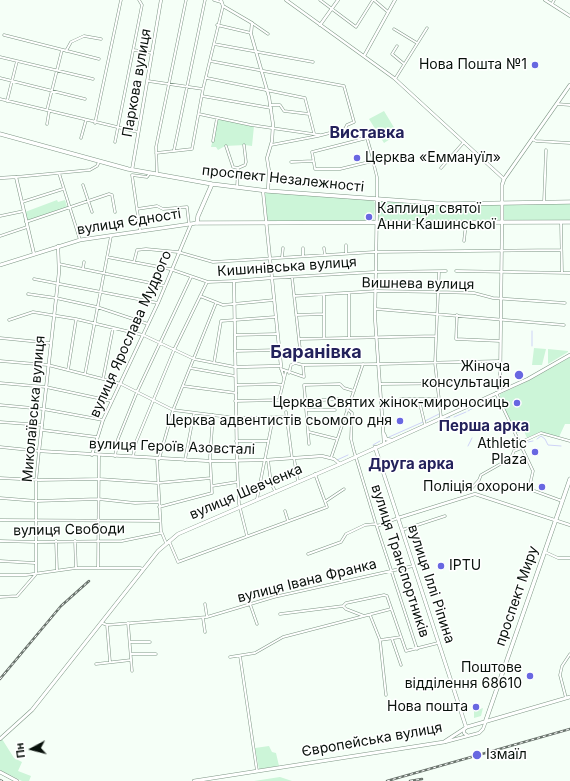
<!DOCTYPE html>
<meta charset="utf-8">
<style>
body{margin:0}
#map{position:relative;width:570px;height:781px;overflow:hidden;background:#f5fff7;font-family:Inter,sans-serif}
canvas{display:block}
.north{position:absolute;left:12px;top:729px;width:40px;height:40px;-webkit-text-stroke:3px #fff;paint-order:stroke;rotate:263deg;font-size:11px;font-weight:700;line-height:16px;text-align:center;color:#08110b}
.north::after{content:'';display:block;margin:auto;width:14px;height:18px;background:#08110b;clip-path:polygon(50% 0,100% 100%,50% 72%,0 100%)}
</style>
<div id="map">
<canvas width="570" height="781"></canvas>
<div class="north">Пн</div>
</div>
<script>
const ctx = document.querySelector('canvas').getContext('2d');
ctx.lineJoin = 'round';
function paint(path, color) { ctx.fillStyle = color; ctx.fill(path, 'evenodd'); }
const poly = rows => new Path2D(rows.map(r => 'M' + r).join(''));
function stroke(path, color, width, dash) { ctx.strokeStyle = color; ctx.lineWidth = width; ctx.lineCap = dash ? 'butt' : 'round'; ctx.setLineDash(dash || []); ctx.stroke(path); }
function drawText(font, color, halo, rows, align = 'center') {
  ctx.font = font + ' Inter,sans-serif'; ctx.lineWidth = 3; ctx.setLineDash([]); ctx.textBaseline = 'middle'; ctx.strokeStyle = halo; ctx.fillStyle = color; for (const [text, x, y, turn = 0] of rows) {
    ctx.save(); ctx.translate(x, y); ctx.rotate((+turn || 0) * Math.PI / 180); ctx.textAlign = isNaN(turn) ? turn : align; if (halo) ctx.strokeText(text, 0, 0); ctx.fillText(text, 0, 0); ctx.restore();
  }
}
paint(poly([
 [384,111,398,134,384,143,369,119],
 [218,119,254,126,252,146,245,145,225,146,218,150,216,147,211,147],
 [265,192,373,200,375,203,374,221,270,222,267,219],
 [57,200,58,202,65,200,67,207,27,221,25,212],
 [380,201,501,204,502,221,377,221,378,202],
 [570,203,570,221,505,221,504,219,504,205],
 [534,348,546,349,542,365,532,365],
 [548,349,568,351,568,352,548,364],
 [570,357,570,424,565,424,559,437,540,432,527,438,524,431,518,433,515,432,500,399,500,394,528,381],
 [483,708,481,716,474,718,474,711],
 [2,739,14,758,22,762,18,771,31,776,29,781,22,781,0,770,0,741],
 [269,746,272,752,276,753,279,766,259,769,255,748],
 [280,777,292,781,254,781]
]), '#ccf5d8');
stroke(poly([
 [532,331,532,346],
 [468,411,473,408],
 [454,417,466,412],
 [444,420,450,417],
 [425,421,439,414],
 [440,422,443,421],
 [389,437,423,422],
 [537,439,541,436,545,439,548,445,561,446],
 [528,442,533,441],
 [373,445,380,441],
 [468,446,472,438],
 [337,460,348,455]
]), '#ced3f7', 1);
const minor = poly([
 [214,0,221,2],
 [320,0,356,27,373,0],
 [374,0,388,12],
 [552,4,554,0],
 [252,23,268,34],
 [217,25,251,33],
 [394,29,417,43],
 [4,35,99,59],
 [214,44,313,62],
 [397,46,392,54,404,64],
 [134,50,152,53],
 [66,51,71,42,84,36,101,39],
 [0,57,93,79],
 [210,61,344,86,354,122,347,125,345,129],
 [0,78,85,99],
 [207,78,305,98,314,133],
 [395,79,427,28],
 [148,81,203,89],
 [202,96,271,108],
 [0,99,138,132],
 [7,101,17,61],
 [557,104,570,105],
 [270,105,280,105,284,111,309,114],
 [47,110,62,50],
 [199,114,251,125,320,135],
 [95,123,121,0],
 [47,124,49,112],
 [345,129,354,137,361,139],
 [81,138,86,120],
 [532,139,536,141,570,143],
 [213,141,217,118],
 [115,142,142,5,139,0],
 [271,145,318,136,345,129],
 [226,146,233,167,238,168,245,165,246,162,244,145],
 [174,150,205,0],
 [156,153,192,149,203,89,223,6],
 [373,161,340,169,315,169,312,152,367,138,373,159,374,165,377,177,377,199],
 [291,162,313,161],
 [441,168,464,142],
 [59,173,80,240],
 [157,174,156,147,186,0],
 [16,177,90,170,97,166,99,162],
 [83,185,92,212],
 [237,187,238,168],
 [22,202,63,189],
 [544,202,546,150],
 [137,209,157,206,163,209,187,207,189,224],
 [0,216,24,211],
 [26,222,109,194,112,195,115,212],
 [561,222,562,273],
 [140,230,132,175,147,177,150,173],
 [0,236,27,227],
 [464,241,466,223],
 [346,245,346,253],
 [303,248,303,256],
 [324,248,325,255],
 [107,257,170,269,208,282,234,281],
 [282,257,283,248],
 [134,262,137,250,146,249,178,252,213,262,374,252,561,250],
 [59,264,165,286],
 [83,268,84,262],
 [456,271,570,273],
 [439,272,435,363,441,417],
 [292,277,300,349],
 [272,278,374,272,446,271],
 [34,279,158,303],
 [28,294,56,298,97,307,148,324],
 [324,295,324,338],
 [200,296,223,305,274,300],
 [294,296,377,291,438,292,474,293,493,298,565,303],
 [376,309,564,325],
 [296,315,324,314],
 [457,315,456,339,500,341],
 [9,320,33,312,76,319,143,335,194,359,235,367],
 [235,335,277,334],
 [349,337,349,293],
 [0,338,50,343],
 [299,339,436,336],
 [235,351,279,350],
 [0,361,48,365,103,379,121,384,173,410,236,418,287,417],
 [214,363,221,321,275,317],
 [190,368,235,376],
 [281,368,284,378],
 [281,369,304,377,303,365],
 [68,370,76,320],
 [289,373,291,365,295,363,303,365,380,364,499,361],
 [85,374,111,236],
 [103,379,113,328],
 [0,383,46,387,111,401],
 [380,384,478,383],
 [236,385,275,384,282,385],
 [183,386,236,393],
 [496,393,533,471,529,489,562,501],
 [400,399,438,399],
 [419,400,425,425],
 [235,401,279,400,286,371],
 [306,401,338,399],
 [0,405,43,409,103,420],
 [347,409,352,413,351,439,354,451,376,524,417,649],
 [307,410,335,410],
 [286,412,292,458],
 [0,422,42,425],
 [42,430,97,437],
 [309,432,337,439],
 [236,441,268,441],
 [519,443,541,433,570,441],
 [309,444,304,385,340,384,344,388,354,391],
 [0,447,39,451,36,482,36,573],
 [115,456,118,439,137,392,191,277],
 [133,456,136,442,174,350,207,282],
 [294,458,298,482],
 [331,458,363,364],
 [157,459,161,531,166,543],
 [159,459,173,410,216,303],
 [185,460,194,413],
 [268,460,271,483],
 [237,461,239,504,247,536],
 [0,478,39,480,100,479,158,483,211,478],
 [212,486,237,482],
 [273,487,275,491],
 [470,490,479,480,481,475,511,458,514,451,521,448],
 [0,498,37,501,98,499,135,503,159,502],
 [257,499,273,418],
 [326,501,344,489],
 [159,507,212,493,210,457,213,415],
 [285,511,288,521],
 [0,520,160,521],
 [377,526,398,518],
 [402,530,445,516],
 [0,541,36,542,122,541,161,533],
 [56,541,57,570],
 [75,541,76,568],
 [169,541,178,562,327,507,315,474],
 [545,552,558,558,570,558],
 [308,554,341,542,346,534,365,525,376,524],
 [0,561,35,563],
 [98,567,99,455],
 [0,575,26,575,76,568,140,568,144,569],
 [0,597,17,596,36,574],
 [205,604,207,617],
 [250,604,257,624],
 [343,606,346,609,364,616],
 [280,614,343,606,346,603,384,595,387,596,406,651,438,643],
 [370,615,380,640,386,695],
 [203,618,205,632],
 [102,623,107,625,207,617,274,597,413,566],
 [128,623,132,671],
 [107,625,110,662],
 [392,639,401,665],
 [380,640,401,637],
 [130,642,150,642],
 [131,654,156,654],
 [240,656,257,771],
 [230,657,255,653,283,637,391,609],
 [96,664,131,660],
 [566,698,560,675,562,666,570,654]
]);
const tertiary = poly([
 [221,0,223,6,252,23,251,34,269,97,273,124,272,141,267,158,269,171,268,191],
 [286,0,394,78,504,179],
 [545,0,570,16],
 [320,25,338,0],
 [364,56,395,0],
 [132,170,161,0],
 [0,178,16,177,34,254],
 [377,199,375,318,384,443],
 [58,246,59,272,39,451,210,461,265,460,322,456,334,459,340,464],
 [235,367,281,366,263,191],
 [500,391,502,223],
 [92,455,103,420,158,303,191,224],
 [237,461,234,281,271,278],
 [398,518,475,494,570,525],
 [464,729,464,733,468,736],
 [445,742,479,733,483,729,486,721]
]);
const secondary = poly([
 [502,223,502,185,504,179,570,85],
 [0,265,80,240,197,223],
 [384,434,386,439,391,440],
 [375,447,466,727],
 [0,739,32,710,158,551,178,534,340,464,528,379,570,355],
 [0,772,17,781],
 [194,781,444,742,467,727,570,697]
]);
const primary = poly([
 [0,134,128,169,212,184,268,191,447,204,570,202],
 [212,184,198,216,197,223,570,222],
 [486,720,570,479]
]);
stroke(minor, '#7e9685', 3);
stroke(tertiary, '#7e9685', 3.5);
stroke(secondary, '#7e9685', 4);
stroke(primary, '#7e9685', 4.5);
stroke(minor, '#fff', 2);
stroke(tertiary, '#fff', 2.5);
stroke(secondary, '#fff', 3);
stroke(primary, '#fff', 3.5);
const rail = poly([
 [0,679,61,606,89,581],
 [0,780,2,781],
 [387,781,570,729],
 [410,781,422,779]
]);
stroke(rail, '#69736c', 2.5);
stroke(rail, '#fff', 1, [3]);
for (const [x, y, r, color] of [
 [535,65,4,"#6867e1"],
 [357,158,4,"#6867e1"],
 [369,217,4,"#6867e1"],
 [519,375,5,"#6867e1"],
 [517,403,4,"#6867e1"],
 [400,421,4,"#6867e1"],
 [535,452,4,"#6867e1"],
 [542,487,4,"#6867e1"],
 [441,566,4,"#6867e1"],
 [530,676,4,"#6867e1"],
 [476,707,4,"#6867e1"],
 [477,755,5,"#6867e1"]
]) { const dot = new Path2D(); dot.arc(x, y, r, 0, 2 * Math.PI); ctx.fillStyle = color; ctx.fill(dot); stroke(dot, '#fff', 1.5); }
drawText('14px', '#08110b', '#fff', [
 ["Нова Пошта №1",527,65],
 ["Церква «Еммануїл»",365,158,"left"],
 ["Каплиця cвятої",377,209,"left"],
 ["Анни Кашинської",377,225,"left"],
 ["Жіноча",510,367],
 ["консультація",510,383],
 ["Церква Святих жінок-мироносиць",509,403],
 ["Церква адвентистів сьомого дня",392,421],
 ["Athletic",527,444],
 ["Plaza",527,460],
 ["Поліція охорони",534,487],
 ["IPTU",449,566,"left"],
 ["Поштове",522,668],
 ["відділення 68610",522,684],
 ["Нова пошта",468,707],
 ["Ізмаїл",486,755,"left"]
], 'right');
drawText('14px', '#08110b', '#fff', [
 ["Паркова вулиця",137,83,-80],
 ["проспект Незалежності",283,179,6],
 ["вулиця Єдності",129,222,-9],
 ["Кишинівська вулиця",287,267,-4],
 ["Вишнева вулиця",418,284,1],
 ["вулиця Ярослава Мудрого",131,334,-66],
 ["Миколаївська вулиця",34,409,-85],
 ["вулиця Героїв Азовсталі",172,447,2],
 ["вулиця Шевченка",246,492,-23],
 ["вулиця Свободи",69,530,-1],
 ["вулиця Транспортників",400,561,72],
 ["вулиця Івана Франка",307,581,-14],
 ["вулиця Іллі Ріпина",431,584,72],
 ["проспект Миру",517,596,-71],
 ["Європейська вулиця",372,740,-10]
]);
drawText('bold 15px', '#23215b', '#fff', [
 ["Перша арка",484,426],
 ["Друга арка",411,464]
]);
drawText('bold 16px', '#23215b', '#fff', [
 ["Виставка",367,133]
]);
drawText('bold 18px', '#23215b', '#fff', [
 ["Баранівка",316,353]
]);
</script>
